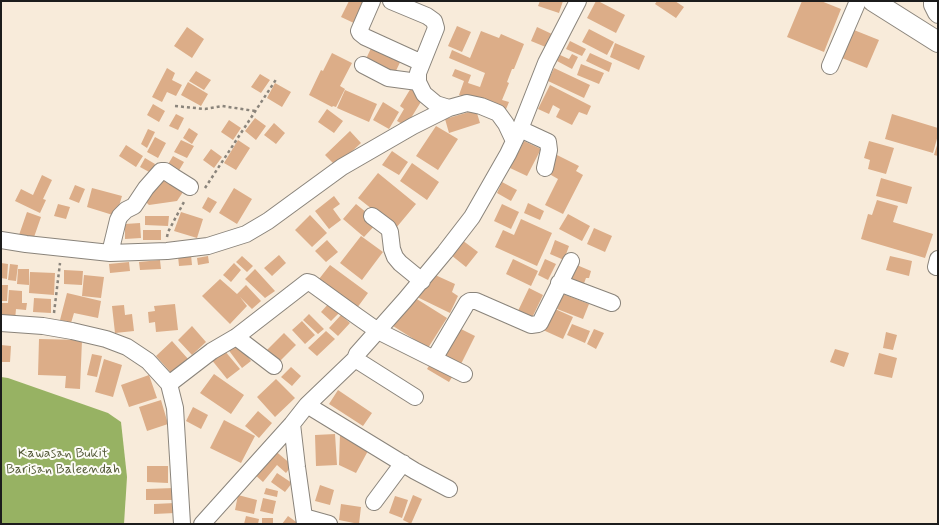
<!DOCTYPE html>
<style>
body{margin:0}
#map{position:relative;width:939px;height:525px;overflow:hidden;background:#f8ebda;font-family:Mynerve,sans-serif}
canvas{display:block}
.frame{position:absolute;inset:0;border:2px solid #1c1c1c;pointer-events:none}
</style>
<div id="map">
<canvas width="939" height="525"></canvas>
<div class="frame"></div>
</div>
<script>
const ctx = document.querySelector('canvas').getContext('2d');
ctx.lineJoin = 'round';
function paint(path, color) { ctx.fillStyle = color; ctx.fill(path, 'evenodd'); }
const poly = rows => new Path2D(rows.map(r => 'M' + r).join(''));
function stroke(path, color, width, dash) { ctx.strokeStyle = color; ctx.lineWidth = width; ctx.lineCap = dash ? 'butt' : 'round'; ctx.setLineDash(dash || []); ctx.stroke(path); }
function drawText(font, color, halo, rows, align = 'center') {
  ctx.font = font + ' Mynerve,sans-serif'; ctx.lineWidth = 4; ctx.setLineDash([]); ctx.textBaseline = 'middle'; ctx.strokeStyle = halo; ctx.fillStyle = color; for (const [text, x, y, turn = 0] of rows) {
    ctx.save(); ctx.translate(x, y); ctx.rotate((+turn || 0) * Math.PI / 180); ctx.textAlign = isNaN(turn) ? turn : align; if (halo) ctx.strokeText(text, 0, 0); ctx.fillText(text, 0, 0); ctx.restore();
  }
}
paint(poly([
 [1,377,8,378,108,413,121,422,127,477,124,524,1,524]
]), '#97b263');
paint(poly([
 [349,1,367,1,356,24,341,17],
 [540,1,563,1,559,13,538,6],
 [596,1,598,1,625,15,616,33,587,18],
 [657,1,675,1,684,7,676,18,655,4],
 [802,1,821,1,841,9,824,52,787,37],
 [457,26,471,32,462,52,448,46],
 [187,27,204,39,192,58,174,46],
 [537,27,554,35,548,48,531,41],
 [589,29,614,42,607,55,582,42],
 [854,30,879,40,867,68,842,58],
 [481,31,499,38,501,34,524,44,514,69,512,69,507,82,509,83,502,100,509,102,504,114,459,95,464,81,452,76,455,69,471,75,468,83,480,87,485,73,449,58,452,50,470,58],
 [570,41,586,49,582,56,566,49],
 [374,42,403,56,394,75,365,61],
 [615,43,645,56,639,70,610,57],
 [332,53,352,63,340,86,345,89,336,107,333,106,332,107,309,95,321,70,323,71],
 [590,53,612,63,609,72,586,61],
 [572,54,578,57,572,69,557,61,560,55,569,59],
 [581,64,604,73,599,84,577,75],
 [167,68,175,73,172,80,182,85,176,96,167,92,162,102,152,97],
 [554,68,590,85,584,98,548,81],
 [196,71,211,80,204,90,189,81],
 [260,74,270,80,261,93,251,87],
 [188,82,208,94,201,106,181,95],
 [275,83,291,92,282,107,267,98],
 [550,85,591,106,587,115,579,112,572,125,556,117,560,109,553,105,549,114,538,109],
 [411,88,424,97,406,126,397,121,404,109,400,106],
 [345,90,377,104,369,122,337,108],
 [383,102,399,112,389,129,373,120],
 [153,104,165,111,159,122,147,115],
 [327,109,343,121,334,133,318,122],
 [476,110,480,123,449,133,445,119],
 [176,114,184,118,178,130,169,126],
 [892,114,938,128,938,135,933,153,885,139],
 [255,118,266,126,256,140,245,131],
 [229,120,241,128,233,140,221,132],
 [274,123,285,133,276,144,264,135],
 [436,126,458,139,438,170,416,156],
 [189,128,198,134,192,144,183,138],
 [148,129,155,132,147,148,141,144],
 [350,131,361,143,336,166,325,155],
 [155,137,166,143,158,158,147,152],
 [181,140,194,146,187,158,174,152],
 [238,140,250,148,236,170,224,163],
 [524,141,541,149,527,176,510,168],
 [869,141,894,148,886,174,868,169,870,160,864,158],
 [938,142,938,156,934,155],
 [126,145,143,156,136,167,119,156],
 [211,149,222,157,214,168,203,160],
 [392,151,408,162,399,175,382,165],
 [555,154,579,166,576,171,583,175,563,214,545,205,558,179,546,172],
 [173,156,184,162,178,172,167,166],
 [145,158,155,164,151,173,140,167],
 [412,163,439,182,427,200,400,181],
 [378,173,416,204,396,228,358,198],
 [42,175,52,180,43,199,46,200,40,213,15,201,21,189,33,195],
 [165,178,185,189,177,201,149,205,144,200],
 [881,178,912,187,907,204,876,196],
 [502,182,517,190,511,201,497,193],
 [75,185,85,189,79,203,69,199],
 [92,188,122,196,116,216,87,207],
 [234,188,252,199,237,224,219,213],
 [334,196,340,204,333,209,341,220,329,229,315,211],
 [208,197,217,202,210,213,202,208],
 [877,200,898,206,893,222,933,234,925,258,861,239,868,214,872,215],
 [528,203,544,211,540,220,524,213],
 [58,204,70,207,66,219,54,216],
 [356,204,378,222,364,237,343,219],
 [502,204,519,212,511,229,494,221],
 [27,212,41,217,33,240,19,235],
 [181,212,203,219,197,238,174,231],
 [568,214,590,226,582,241,559,229],
 [310,215,327,233,312,247,295,230],
 [145,216,169,216,168,226,145,225],
 [521,219,552,233,537,266,495,247,503,230,514,235],
 [140,223,141,238,125,239,125,224],
 [594,228,612,236,605,252,587,244],
 [143,230,161,230,161,240,143,240],
 [361,236,383,252,362,280,340,263],
 [327,240,338,252,326,262,315,251],
 [462,240,478,252,466,267,451,255],
 [555,240,569,246,564,260,550,254],
 [191,255,192,265,179,266,178,256],
 [279,255,286,263,272,276,264,268],
 [208,256,209,263,198,265,197,258],
 [242,256,253,266,247,272,236,262],
 [890,256,912,261,909,276,886,270],
 [513,259,538,271,531,286,506,274],
 [545,259,556,264,548,280,538,275],
 [160,260,161,269,140,270,139,262],
 [129,262,130,271,110,273,109,264],
 [1,263,8,264,7,279,1,278],
 [234,263,241,270,231,282,223,275],
 [572,263,591,271,589,278,586,278,583,286,569,280],
 [10,264,18,265,16,281,8,280],
 [330,265,368,293,357,308,319,279],
 [18,269,29,269,29,285,17,284],
 [255,269,275,291,265,298,245,279],
 [64,270,83,271,82,285,64,284],
 [30,272,55,273,54,295,29,293],
 [433,274,455,284,452,292,458,296,450,313,415,296],
 [84,275,104,277,101,298,82,296],
 [220,279,237,294,246,285,261,301,252,309,240,297,247,306,230,324,202,296],
 [1,285,8,285,7,301,1,301],
 [529,288,543,295,531,320,517,313],
 [9,290,22,291,22,303,27,303,26,310,16,309,15,320,1,319,1,303,8,303],
 [67,293,101,301,98,318,74,313,71,323,60,320],
 [563,294,589,304,583,319,557,309],
 [412,296,447,318,428,348,393,326],
 [34,298,51,299,51,313,33,312],
 [330,302,341,311,331,321,321,312],
 [175,304,178,330,156,332,155,322,149,323,148,312,155,311,154,306],
 [124,305,125,315,132,314,134,331,115,333,112,306],
 [553,308,573,317,563,339,543,330],
 [309,314,324,329,318,334,303,320],
 [341,315,350,323,338,336,329,328],
 [302,321,315,335,305,344,292,330],
 [572,324,590,331,585,343,567,335],
 [192,326,206,342,192,355,178,340],
 [459,328,475,336,460,366,444,358],
 [594,329,604,333,596,349,587,344],
 [326,331,335,339,317,356,308,348],
 [886,332,897,335,893,350,883,348],
 [284,333,296,345,278,363,266,351],
 [39,339,82,340,80,389,65,388,66,376,38,375],
 [172,341,189,360,173,375,156,356],
 [236,341,251,361,242,368,227,348],
 [1,345,11,346,10,362,1,362],
 [835,349,849,353,844,367,830,362],
 [224,350,240,369,227,379,211,359],
 [879,353,897,358,892,378,874,374],
 [92,354,102,356,97,377,87,375],
 [104,359,122,365,113,397,95,392],
 [432,361,454,374,449,382,427,369],
 [291,367,301,376,292,386,281,377],
 [214,374,244,395,231,414,200,393],
 [149,375,157,398,129,407,121,385],
 [276,379,295,398,275,417,257,397],
 [338,390,372,413,363,426,329,404],
 [161,400,168,424,147,431,139,407],
 [193,407,208,415,201,429,186,421],
 [258,411,272,423,259,438,245,426],
 [224,420,255,436,241,463,210,448],
 [335,434,337,465,316,466,315,435],
 [340,434,369,449,356,473,339,465],
 [273,449,292,465,286,473,277,465,263,482,253,473],
 [147,466,168,466,168,483,147,482],
 [277,473,292,483,285,492,271,482],
 [320,485,334,490,330,505,315,501],
 [174,488,174,500,146,500,146,489],
 [266,488,278,491,277,497,264,494],
 [238,495,257,500,254,514,235,510],
 [413,495,422,499,411,524,403,520],
 [395,496,408,500,402,518,389,513],
 [263,498,276,501,273,514,260,511],
 [175,503,175,513,154,514,154,504],
 [341,504,361,507,359,524,339,520],
 [246,516,259,519,258,524,244,524],
 [288,516,299,524,282,524],
 [262,518,273,518,273,524,262,524]
]), '#dcad88');
const minor = poly([
 [372,1,359,31,360,33,365,37,422,63],
 [391,1,427,16,434,21,436,28,418,73,418,82,424,94,436,104,449,108],
 [932,1,932,5,936,13,938,15],
 [363,65,388,78,418,82],
 [830,66,858,1],
 [520,129,548,142,549,150,545,168],
 [372,216,388,228,390,232,392,249,395,257,400,263,422,281],
 [1,240,26,244,110,253,167,251,208,246,246,234,268,221,294,202,342,167,413,126,449,108,467,103,481,106,498,113,506,124,514,141],
 [110,253,118,220,120,216,126,210,134,206,146,188,161,171,165,171,174,177,190,187],
 [936,267,938,259],
 [559,283,612,303],
 [1,323,43,326,72,331,106,339,127,347,148,361,169,384,175,408,182,524],
 [236,337,274,366],
 [355,359,415,397],
 [434,359,467,303,470,301,476,301,531,325,538,324,540,323,571,261],
 [169,384,212,351,236,337,307,282,311,283,358,317,378,331,464,374],
 [307,405,415,471,449,489],
 [292,424,297,467,305,524],
 [374,502,403,463],
 [304,517,329,524],
 [202,524,292,424,307,405,355,359,357,354,405,300,445,252,472,217,508,154,520,129,546,63,578,1]
]);
const major = poly([
 [873,1,938,42]
]);
stroke(minor, '#8a847b', 18);
stroke(major, '#8a847b', 22);
stroke(poly([
 [175,106,205,109,222,106,255,111],
 [205,188,277,78],
 [167,237,168,232,185,200],
 [54,313,60,263]
]), '#8a847b', 2.5, [3, 3]);
stroke(minor, '#fff', 16);
stroke(major, '#fff', 20);
drawText('14px', '#555b3a', '#fdfcf7', [
 ["Kawasan Bukit",63,454],
 ["Barisan Baleendah",63,470]
]);
</script>
